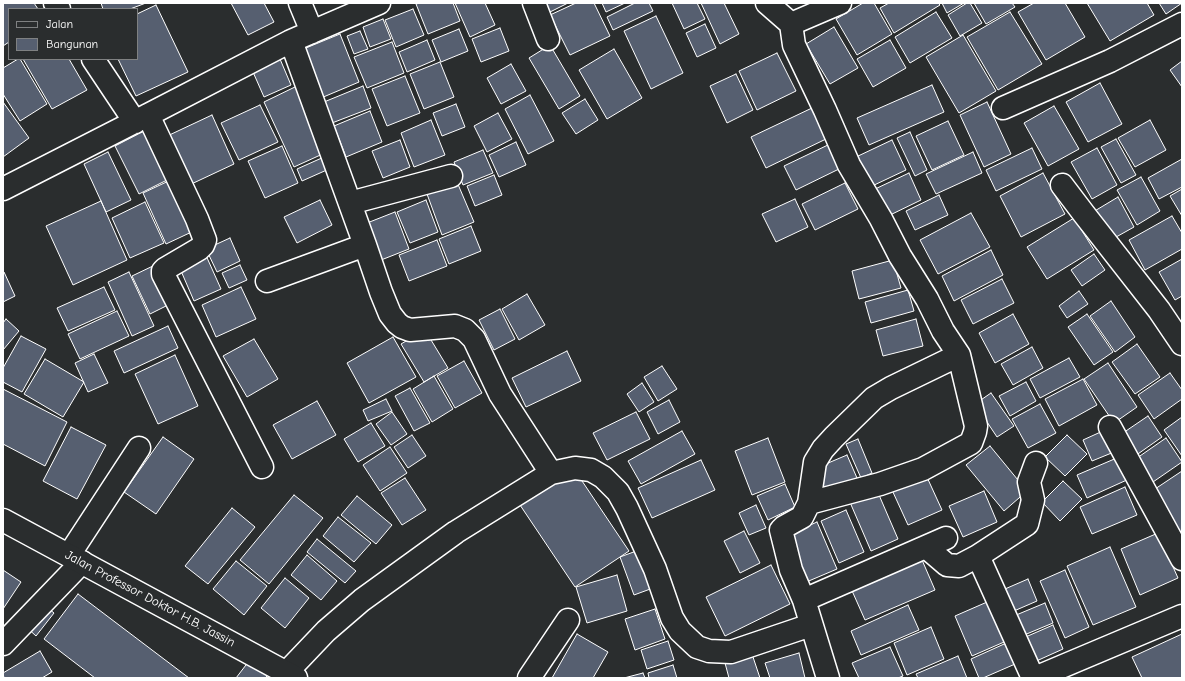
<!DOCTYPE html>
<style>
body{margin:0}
#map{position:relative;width:1185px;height:681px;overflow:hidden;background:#2a2d2e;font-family:"Comic Neue",sans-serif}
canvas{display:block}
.frame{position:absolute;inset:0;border:4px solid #fff;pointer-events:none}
.legend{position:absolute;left:8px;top:8px;width:130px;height:52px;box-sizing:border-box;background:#2a2d2e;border:1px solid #7f8182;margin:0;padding:5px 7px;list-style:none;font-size:12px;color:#fff}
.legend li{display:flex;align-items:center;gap:8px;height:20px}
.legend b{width:20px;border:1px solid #7f8182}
</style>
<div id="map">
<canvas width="1185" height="681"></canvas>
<div class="frame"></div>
<ul class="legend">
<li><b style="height:5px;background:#2a2d2e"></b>Jalan</li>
<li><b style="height:11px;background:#565f70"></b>Bangunan</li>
</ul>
</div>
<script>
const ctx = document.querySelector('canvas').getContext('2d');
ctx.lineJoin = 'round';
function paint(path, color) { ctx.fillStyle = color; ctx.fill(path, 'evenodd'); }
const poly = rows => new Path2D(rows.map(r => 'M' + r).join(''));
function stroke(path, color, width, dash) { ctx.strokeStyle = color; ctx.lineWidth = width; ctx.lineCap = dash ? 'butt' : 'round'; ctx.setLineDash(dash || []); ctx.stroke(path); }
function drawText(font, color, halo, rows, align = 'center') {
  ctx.font = font + ' "Comic Neue",sans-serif'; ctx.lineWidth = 3; ctx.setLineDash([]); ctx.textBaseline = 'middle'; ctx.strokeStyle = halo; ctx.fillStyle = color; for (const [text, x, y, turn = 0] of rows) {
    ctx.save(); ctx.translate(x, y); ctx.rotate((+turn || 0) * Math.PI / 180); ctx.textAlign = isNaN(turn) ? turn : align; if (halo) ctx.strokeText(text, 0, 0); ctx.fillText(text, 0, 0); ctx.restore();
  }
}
const building = poly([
 [3,3,34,3,38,9,9,9,9,42,3,46,3,3],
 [101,3,146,3,130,9,103,9,101,3],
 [231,3,264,3,274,22,248,35,231,3],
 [420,3,453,3,460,21,428,34,416,4,420,3],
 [455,3,485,3,495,25,470,37,455,3],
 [545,3,568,3,550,12,545,3],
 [576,3,594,3,610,36,570,55,550,15,576,3],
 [602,3,625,3,606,12,602,3],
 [635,3,649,3,653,11,613,30,607,17,635,3],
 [672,3,697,3,705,19,684,29,672,3],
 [701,3,724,3,739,34,720,44,701,3],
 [863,3,874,3,892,34,857,55,836,19,863,3],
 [889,3,938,3,940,5,894,33,880,8,889,3],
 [942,3,964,3,947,13,942,3],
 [967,3,970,3,982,23,960,36,948,15,967,3],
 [974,3,1012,3,1015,7,986,24,974,3],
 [1034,3,1065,3,1085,37,1046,60,1018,12,1034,3],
 [1087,3,1147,3,1154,15,1110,41,1087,3],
 [1159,3,1182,3,1166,14,1159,3],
 [156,5,188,72,136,96,118,59,137,59,137,14,156,5],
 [413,9,424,35,396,47,385,20,413,9],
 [936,12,952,38,910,63,895,37,936,12],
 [1010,12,1042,64,998,90,967,37,1010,12],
 [656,16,683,73,651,89,624,31,656,16],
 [383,19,391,39,370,47,363,27,383,19],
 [705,24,716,48,697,57,686,33,705,24],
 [834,27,858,68,830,84,806,44,834,27],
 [500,28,509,51,481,62,472,39,500,28],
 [459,29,468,51,441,62,432,40,459,29],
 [360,31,368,49,354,54,347,36,360,31],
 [340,34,359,82,321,98,301,50,340,34],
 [963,35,996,91,959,113,926,57,963,35],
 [427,40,435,60,407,72,399,52,427,40],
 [890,40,906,68,873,87,857,59,890,40],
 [392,42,404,73,367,88,354,57,392,42],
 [550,45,580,96,559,109,529,58,550,45],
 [614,49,642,98,607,119,579,70,614,49],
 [777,53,796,91,757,110,739,71,777,53],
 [18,59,20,59,47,104,20,121,3,94,3,68,18,59],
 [23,59,69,59,87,90,52,109,23,59],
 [280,59,291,85,264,97,253,72,280,59],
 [1182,61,1182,87,1170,70,1182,61],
 [440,62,454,97,424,109,410,74,440,62],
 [511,64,526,91,501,104,487,78,511,64],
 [736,74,753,110,727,123,710,86,736,74],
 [405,76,420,113,387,126,372,89,405,76],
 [1100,83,1122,124,1088,142,1066,102,1100,83],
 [932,85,944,112,869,145,857,118,932,85],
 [297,86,327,152,294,167,264,102,297,86],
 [363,86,371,108,332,123,324,102,363,86],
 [530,95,554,141,528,154,505,109,530,95],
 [585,99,598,120,576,134,562,113,585,99],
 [3,102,29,138,3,157,3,102],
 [987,102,1011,154,984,167,960,115,987,102],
 [456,104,465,127,442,136,433,113,456,104],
 [260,105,278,142,239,160,221,123,260,105],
 [1054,106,1079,149,1048,166,1024,123,1054,106],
 [812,108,826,139,766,168,751,137,812,108],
 [370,111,382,142,346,157,334,126,370,111],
 [498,113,512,139,487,152,474,126,498,113],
 [212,115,234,164,185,187,163,138,212,115],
 [431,120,445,155,414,167,401,133,431,120],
 [1150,120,1166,150,1135,167,1118,138,1150,120],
 [948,121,964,155,932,170,916,136,948,121],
 [146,130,171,178,139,194,115,146,146,130],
 [910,132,927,170,915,176,897,138,910,132],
 [1116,139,1136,175,1121,183,1101,147,1116,139],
 [400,140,410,167,383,178,372,151,400,140],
 [892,140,906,170,870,187,856,157,892,140],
 [516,142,526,165,499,177,489,155,516,142],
 [830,144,841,168,796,190,784,166,830,144],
 [282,146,298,183,265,198,248,161,282,146],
 [1032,148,1042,169,996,191,986,170,1032,148],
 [1097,148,1117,185,1092,199,1071,162,1097,148],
 [483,150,493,173,463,185,454,162,483,150],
 [108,152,131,200,106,212,84,164,108,152],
 [973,152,982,173,936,194,926,174,973,152],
 [324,157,329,169,302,181,297,169,324,157],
 [1182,159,1182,187,1159,199,1148,178,1182,159],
 [909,173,921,200,886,217,873,190,909,173],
 [1043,173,1065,214,1021,237,1000,196,1043,173],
 [494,175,502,195,475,206,467,186,494,175],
 [1141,177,1160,211,1137,225,1117,190,1141,177],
 [175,178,198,229,166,244,143,193,175,178],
 [457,182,474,222,442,235,427,194,457,182],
 [845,183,858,209,815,230,802,204,845,183],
 [1182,189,1182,216,1170,196,1182,189],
 [939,195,948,215,915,230,906,211,939,195],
 [1118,197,1134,227,1109,241,1093,212,1118,197],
 [795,199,808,227,776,242,762,214,795,199],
 [320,200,332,225,297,243,284,217,320,200],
 [426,200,438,232,410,243,397,212,426,200],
 [101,201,127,260,73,285,46,226,101,201],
 [145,202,164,243,130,258,112,218,145,202],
 [395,212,409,249,376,262,362,225,395,212],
 [971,213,990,247,938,274,920,240,971,213],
 [1172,216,1182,233,1182,249,1145,270,1129,240,1172,216],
 [1074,218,1094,250,1047,279,1027,247,1074,218],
 [471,226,481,251,449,264,439,239,471,226],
 [230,238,240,261,217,272,206,249,230,238],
 [437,240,447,266,409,281,399,255,437,240],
 [991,250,1003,275,954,301,942,276,991,250],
 [204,251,221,289,194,301,178,264,204,251],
 [1094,254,1105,270,1082,286,1071,270,1094,254],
 [1182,259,1182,296,1175,300,1159,272,1182,259],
 [893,260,901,288,859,299,852,271,893,260],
 [155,265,172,303,150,314,132,276,155,265],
 [240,265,247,280,229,288,222,273,240,265],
 [3,272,4,272,15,296,3,302,3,272],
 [129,272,154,326,132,336,108,282,129,272],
 [1002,279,1014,303,973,324,961,300,1002,279],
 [104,287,115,310,68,331,57,308,104,287],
 [241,287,256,319,216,337,202,305,241,287],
 [908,290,914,311,871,323,865,302,908,290],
 [1079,291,1088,304,1067,318,1059,306,1079,291],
 [527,294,545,325,519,340,502,309,527,294],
 [1111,301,1135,337,1115,352,1090,316,1111,301],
 [500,309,515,339,494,350,479,320,500,309],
 [117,311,129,336,80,359,68,334,117,311],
 [1013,314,1029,344,995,363,979,333,1013,314],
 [1087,314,1113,352,1094,365,1068,327,1087,314],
 [6,319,19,331,3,350,3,323,6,319],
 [916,319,923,346,883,356,876,330,916,319],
 [168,326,178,348,124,373,114,351,168,326],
 [425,330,448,368,424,382,401,344,425,330],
 [21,336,46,349,22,392,3,382,3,368,21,336],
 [393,337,416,377,369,403,347,363,393,337],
 [254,339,278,379,247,397,223,356,254,339],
 [1137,344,1160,377,1135,394,1112,362,1137,344],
 [1032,347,1043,368,1013,385,1001,364,1032,347],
 [567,351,581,381,526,407,512,378,567,351],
 [94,354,108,383,88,392,75,363,94,354],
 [175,355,198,406,158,424,135,374,175,355],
 [1069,358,1080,377,1040,398,1030,379,1069,358],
 [45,359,84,382,63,417,24,394,45,359],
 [464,361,482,393,455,408,437,376,464,361],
 [1108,363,1137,407,1114,423,1084,379,1108,363],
 [662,366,677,389,658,401,644,377,662,366],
 [1170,373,1182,390,1182,399,1154,419,1138,395,1170,373],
 [434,376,453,409,432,422,413,389,434,376],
 [1083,379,1097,405,1059,426,1045,399,1083,379],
 [1026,382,1036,401,1010,416,999,396,1026,382],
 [642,383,654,402,639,412,627,394,642,383],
 [410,388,430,423,414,431,395,396,410,388],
 [3,389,67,422,45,466,3,444,3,389],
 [991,393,1014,426,997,437,975,404,991,393],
 [386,399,392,411,368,421,363,410,386,399],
 [669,400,680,422,658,434,647,412,669,400],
 [317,401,336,435,292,459,273,425,317,401],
 [1040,404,1056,433,1028,448,1012,419,1040,404],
 [392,412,407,434,391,445,376,424,392,412],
 [636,412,650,439,607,460,593,433,636,412],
 [1148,416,1162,437,1135,456,1120,435,1148,416],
 [1182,417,1182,456,1164,430,1182,417],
 [371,423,385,446,358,462,344,439,371,423],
 [71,427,106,445,77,499,43,481,71,427],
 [1105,430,1114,452,1092,461,1083,440,1105,430],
 [682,431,695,454,641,484,628,461,682,431],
 [412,435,426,456,408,468,394,447,412,435],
 [1067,435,1087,454,1065,476,1045,457,1067,435],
 [163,437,194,459,156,514,124,492,163,437],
 [768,438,785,482,752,495,735,451,768,438],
 [1166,438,1182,462,1153,482,1137,458,1166,438],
 [858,439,872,473,861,478,846,444,858,439],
 [990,446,1027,491,1004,511,966,465,990,446],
 [390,447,407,473,380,491,363,465,390,447],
 [847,455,857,478,824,492,814,469,847,455],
 [1119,457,1129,479,1087,498,1077,475,1119,457],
 [701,460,715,490,652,518,638,488,701,460],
 [574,469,629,551,575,587,520,505,574,469],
 [1182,471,1182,541,1149,493,1182,471],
 [926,475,942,510,908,525,892,490,926,475],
 [405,478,426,510,402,525,381,493,405,478],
 [1063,481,1082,499,1060,521,1042,502,1063,481],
 [785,484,795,507,768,520,757,496,785,484],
 [1125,487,1137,515,1092,534,1080,507,1125,487],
 [876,488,898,539,871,551,849,500,876,488],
 [984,491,997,522,963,537,949,506,984,491],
 [294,495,323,518,269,584,240,560,294,495],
 [357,496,392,525,376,544,341,515,357,496],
 [756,505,766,528,749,535,739,513,756,505],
 [232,508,255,527,208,584,185,566,232,508],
 [846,510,864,552,839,563,821,521,846,510],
 [338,517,371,543,354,562,323,536,338,517],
 [817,522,837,569,804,583,784,537,817,522],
 [744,531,760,563,740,573,724,541,744,531],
 [1158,533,1178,578,1140,595,1121,549,1158,533],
 [317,539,356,571,345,583,307,552,317,539],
 [1110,547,1136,607,1093,625,1067,566,1110,547],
 [639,550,653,588,634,595,620,557,639,550],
 [919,553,935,590,865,620,849,584,919,553],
 [307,555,337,581,321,600,291,575,307,555],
 [236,561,267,586,244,615,213,589,236,561],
 [771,565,790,604,725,636,706,597,771,565],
 [3,570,21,582,3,609,3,570],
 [1065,570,1089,627,1065,638,1040,581,1065,570],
 [617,575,627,611,587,623,576,587,617,575],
 [285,578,309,598,285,628,261,608,285,578],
 [1028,579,1037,601,1007,614,998,592,1028,579],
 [78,594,189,678,95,678,44,639,78,594],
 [994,599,1011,639,972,656,955,616,994,599],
 [1045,603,1053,623,1017,638,1009,618,1045,603],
 [43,604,54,613,36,636,25,626,43,604],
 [908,605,919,630,861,655,851,631,908,605],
 [655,609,665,639,635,650,625,619,655,609],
 [1053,625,1063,649,1032,663,1021,639,1053,625],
 [931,627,944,659,907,675,894,643,931,627],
 [577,634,608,652,593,678,552,678,577,634],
 [1182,634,1182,678,1142,678,1132,657,1182,634],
 [1013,640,1022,661,983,678,979,678,971,659,1013,640],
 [668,641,674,660,647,669,641,650,668,641],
 [890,647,903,676,898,678,859,678,852,663,890,647],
 [40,651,52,672,42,678,4,678,3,673,40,651],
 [799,653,805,678,770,678,765,663,799,653],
 [752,654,760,678,729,678,725,663,752,654],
 [958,656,967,678,918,678,916,674,958,656],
 [249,661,268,675,265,678,236,678,249,661],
 [673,665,677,678,649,678,648,673,673,665],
 [643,673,645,678,624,678,643,673]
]);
paint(building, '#565f70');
stroke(building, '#fff', 1);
const minor = poly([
 [55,3,59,9],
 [300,3,312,32],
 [534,3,548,39],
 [767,3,791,24,794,45,825,110,849,165,881,219,900,256,927,299,943,331,959,355,976,426,975,432,971,443,923,469,880,484,809,503],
 [791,24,840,3],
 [291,41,365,245,381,292,390,314,397,323,402,327,410,330,455,326,465,330,474,339,500,394,551,473],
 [93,59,135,122],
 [1003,108,1110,61,1182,24],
 [148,115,197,219,205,240,203,245,199,249,165,269,163,271,163,274,262,467],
 [1062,185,1084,214,1159,310,1182,344],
 [3,189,148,115,291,41,379,3],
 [350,203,451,176],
 [267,281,365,245],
 [1110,427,1182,559],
 [926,547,947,565,959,566,978,556,1027,524,1033,500,1029,482,1036,463],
 [69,555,139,448],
 [978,556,1033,678],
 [804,600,946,538],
 [3,644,82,562],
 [286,673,326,631,362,600,456,532,551,473,575,468,591,470,603,477,618,492,627,508,655,569,672,618,680,631,697,647,709,651,731,652,811,625],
 [529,678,568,620],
 [828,678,804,600,791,570,781,530,784,527,802,517,809,503,815,462,823,449,834,437,874,398,891,388,959,355],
 [1035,678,1182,616]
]);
const highway = poly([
 [3,520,296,678]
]);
stroke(minor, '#fff', 25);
stroke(highway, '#fff', 25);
stroke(minor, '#2a2d2e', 22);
stroke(highway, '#2a2d2e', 22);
drawText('13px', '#fff', '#2a2d2e', [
 ["Jalan Professor Doktor H.B. Jassin",150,599,28]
]);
</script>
